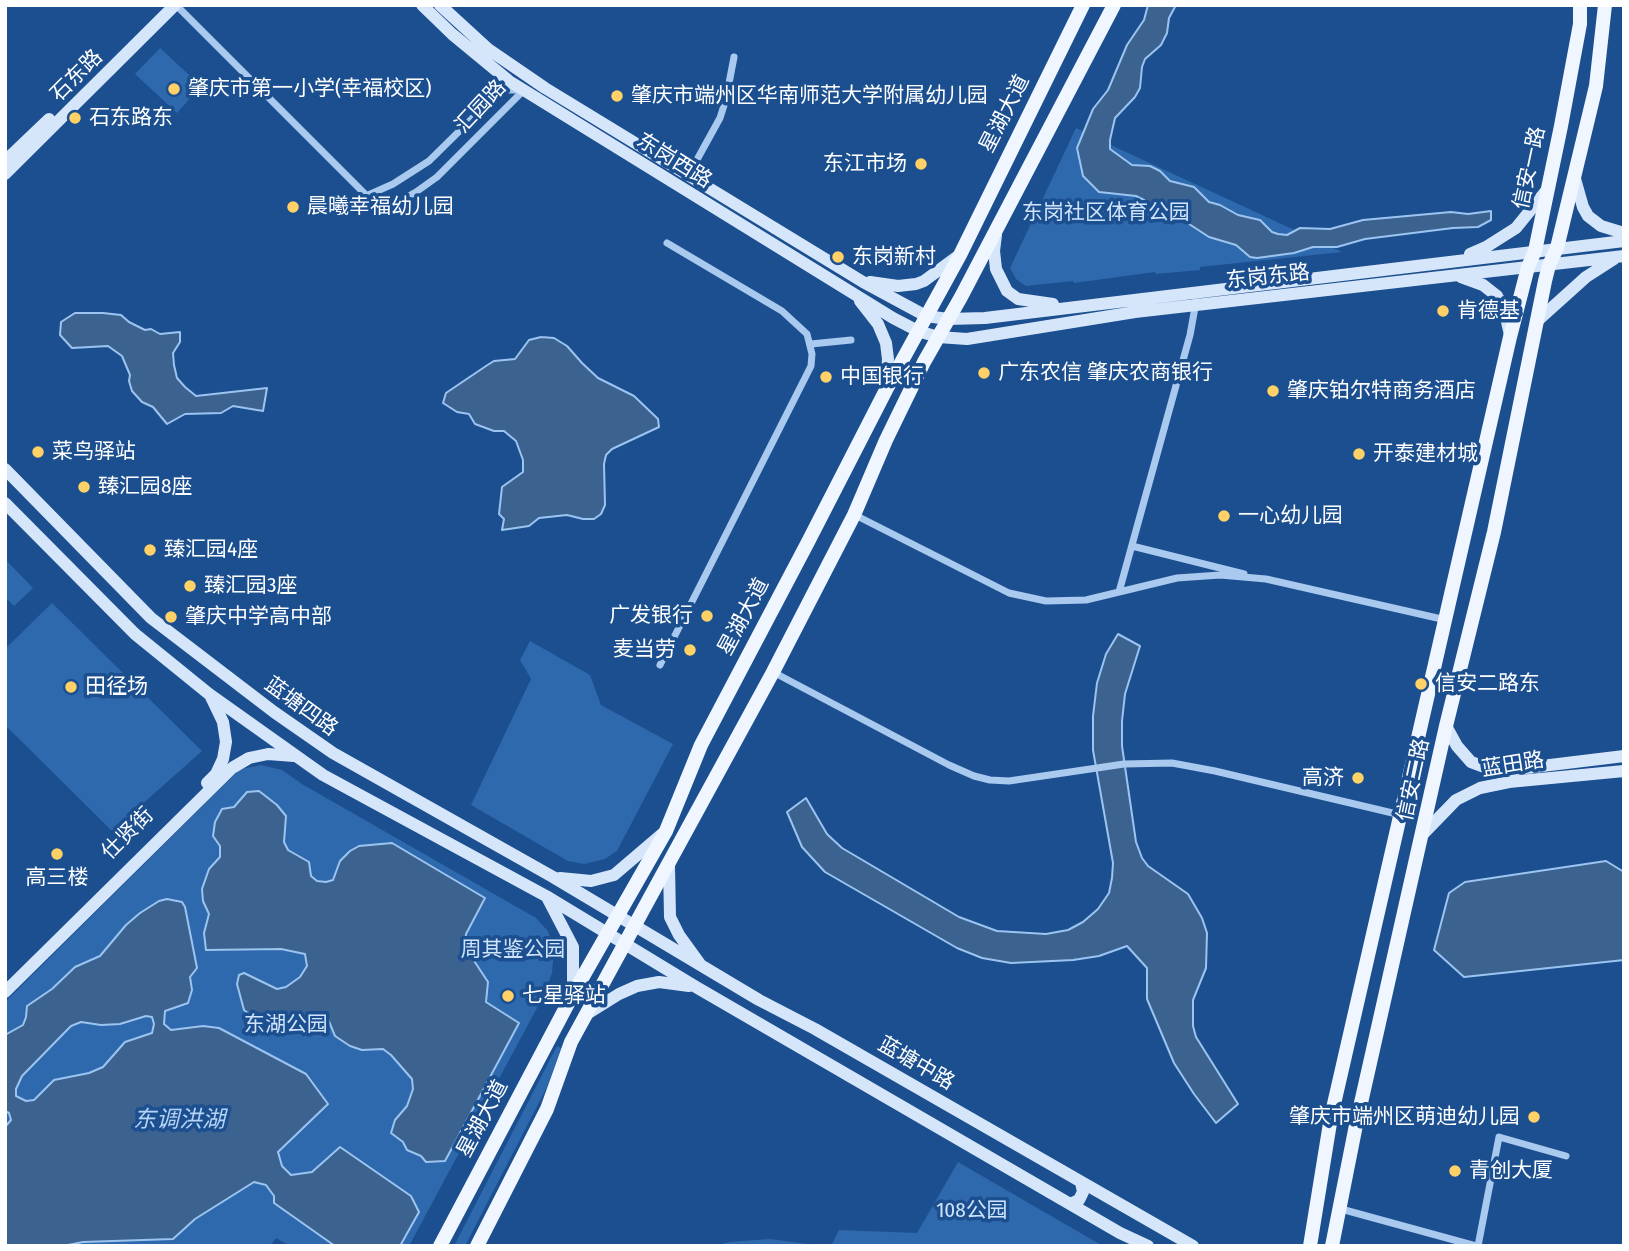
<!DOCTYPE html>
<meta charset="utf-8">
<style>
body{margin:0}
#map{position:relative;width:1629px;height:1251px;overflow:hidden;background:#1b4f8f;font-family:"Fira Sans Condensed",sans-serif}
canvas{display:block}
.frame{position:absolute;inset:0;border:7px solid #fff;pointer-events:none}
</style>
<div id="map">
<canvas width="1629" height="1251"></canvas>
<div class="frame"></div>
</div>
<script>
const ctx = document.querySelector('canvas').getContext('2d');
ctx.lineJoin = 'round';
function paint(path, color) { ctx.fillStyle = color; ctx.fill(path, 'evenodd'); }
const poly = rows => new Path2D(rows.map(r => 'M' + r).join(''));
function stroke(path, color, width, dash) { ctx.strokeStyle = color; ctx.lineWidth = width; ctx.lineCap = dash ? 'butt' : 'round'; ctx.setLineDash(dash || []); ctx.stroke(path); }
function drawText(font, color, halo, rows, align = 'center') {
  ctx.font = font + ' "Fira Sans Condensed","Noto Sans SC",sans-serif'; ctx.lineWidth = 7; ctx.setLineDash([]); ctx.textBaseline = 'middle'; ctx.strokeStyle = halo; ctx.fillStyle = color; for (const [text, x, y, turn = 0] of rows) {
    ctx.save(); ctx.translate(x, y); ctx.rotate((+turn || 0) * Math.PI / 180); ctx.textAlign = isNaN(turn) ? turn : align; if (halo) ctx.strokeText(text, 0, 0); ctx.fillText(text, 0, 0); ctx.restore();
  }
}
paint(poly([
 [160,48,201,86,177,113,135,74],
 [1076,128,1115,147,1342,252,1200,267,1200,270,1156,274,1155,272,1074,283,1073,281,1026,286,1016,279,1010,268],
 [5,559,33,588,14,606,5,597],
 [52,603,202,751,112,831,5,725,5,649],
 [530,641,590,675,601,705,673,744,617,851,605,859,584,864,568,861,471,805,531,679,520,660],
 [261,765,282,770,302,784,536,918,548,931,554,949,552,973,544,995,409,1246,290,1246,276,1238,270,1246,5,1246,5,1002,240,769],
 [557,1046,561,1048,547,1087,465,1246,454,1246],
 [958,1162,1103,1246,715,1246,729,1242,770,1239,816,1245,832,1244,839,1230,917,1233]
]), '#2e69ad');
const water = poly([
 [1148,5,1176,5,1169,18,1167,33,1161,45,1145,59,1142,67,1140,88,1135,97,1115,118,1110,140,1110,149,1132,165,1150,166,1160,171,1170,181,1194,187,1209,202,1220,205,1238,215,1260,220,1272,232,1278,234,1287,235,1300,228,1330,229,1363,220,1451,212,1468,214,1491,211,1491,220,1478,227,1453,228,1365,239,1337,247,1313,247,1294,253,1257,258,1250,257,1236,245,1209,237,1186,222,1162,218,1144,200,1136,196,1099,192,1083,176,1077,148,1093,109,1108,90,1127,45,1144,20,1148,5],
 [75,313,103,313,121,315,129,322,145,330,151,329,160,334,180,332,180,342,173,353,174,365,177,378,185,387,196,396,267,388,263,411,233,406,221,413,185,414,167,424,153,407,142,402,132,391,129,381,130,375,122,356,108,346,72,348,60,335,61,322,75,313],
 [541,337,554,338,567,346,582,363,598,378,634,396,658,419,659,427,612,449,606,455,604,464,605,505,601,514,594,519,583,519,567,515,539,518,529,526,502,530,504,519,499,514,502,487,523,472,523,460,516,441,504,431,494,431,475,424,469,414,457,412,443,403,446,393,486,366,494,361,515,359,529,340,541,337],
 [1118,634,1140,646,1125,694,1122,721,1122,746,1136,842,1142,858,1148,866,1188,894,1202,918,1207,933,1206,968,1193,1000,1193,1026,1196,1037,1238,1104,1216,1123,1194,1094,1174,1063,1147,999,1147,968,1127,946,1099,956,1073,960,1011,963,982,958,957,948,825,872,802,847,787,812,806,798,827,834,842,848,959,917,997,931,1046,934,1068,930,1083,922,1098,909,1109,893,1112,878,1113,863,1093,750,1093,716,1097,683,1106,654,1118,634],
 [259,791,277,805,286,816,284,842,288,850,309,862,311,876,317,881,326,882,333,880,340,861,350,851,359,846,392,843,485,898,466,934,465,947,488,982,486,1002,519,1023,445,1161,426,1162,421,1156,407,1150,403,1142,391,1133,395,1120,407,1106,413,1089,412,1079,391,1055,383,1049,362,1050,350,1046,335,1036,328,1019,323,1019,303,1032,294,1033,253,1017,244,1010,237,984,239,975,244,973,277,989,286,987,300,977,307,966,305,954,281,949,206,950,204,933,209,914,203,901,202,889,209,869,220,857,220,846,213,836,215,822,222,809,234,807,247,792,259,791],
 [1606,861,1624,872,1624,960,1464,977,1434,950,1449,893,1465,882,1606,861],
 [167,899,182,902,185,907,197,968,190,977,192,990,188,1003,165,1011,164,1024,171,1030,203,1026,219,1028,306,1074,328,1104,278,1152,282,1166,291,1175,312,1172,340,1147,411,1196,419,1212,400,1246,335,1246,274,1203,274,1196,266,1185,254,1182,195,1219,173,1239,83,1242,63,1246,5,1246,5,1127,11,1120,9,1113,5,1111,5,1035,23,1025,26,1017,27,1006,52,989,75,967,100,956,126,925,140,913,159,901,167,899],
 [146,1016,152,1017,154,1024,152,1033,125,1042,103,1067,89,1073,54,1080,34,1100,26,1101,16,1096,16,1089,22,1076,71,1026,81,1022,101,1025,120,1024,146,1016]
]);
paint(water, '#3c6290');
stroke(water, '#9cc4f0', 2);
stroke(poly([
 [176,5,382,211,416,192,437,177,524,90],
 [688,176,720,118,726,99,734,57],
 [366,196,393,184,429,161,497,94,508,90,520,90],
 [811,344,851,340],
 [855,515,1009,593,1046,601,1086,600,1177,578,1220,575,1266,579,1446,620],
 [1132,546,1244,574],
 [1119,592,1190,335,1196,302],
 [660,665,806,376,811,366,812,354,807,334,782,311,667,243],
 [773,672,949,765,974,776,990,780,1009,781,1124,764,1172,763,1215,771,1401,815],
 [1341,1209,1476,1246],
 [1478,1246,1499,1137,1566,1156]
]), '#a9c9ee', 7);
stroke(poly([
 [422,5,452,34,509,81,893,318,918,331,938,337,967,339,1135,312,1624,256],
 [440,5,488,49,545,88,863,282,926,316,948,319,985,318,1624,241],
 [5,161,49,119],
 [5,174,175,5],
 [1575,179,1583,207,1588,216,1601,226,1624,233],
 [996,235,994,251,996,269,1007,291,1018,299,1053,304],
 [1470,254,1486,247,1516,228,1546,191],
 [1461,277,1483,285,1497,296,1504,309,1510,335],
 [870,282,898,286,916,284,924,281,958,256],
 [860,301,878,324,886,343,888,359,886,386],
 [1536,322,1586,277,1614,259],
 [5,469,151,618,274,712,333,753,553,877,759,1000,815,1029,1193,1246],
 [5,503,135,634,209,694,323,775,546,896,696,987,1120,1233,1148,1246],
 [1446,726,1457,746,1471,762,1490,769,1509,770,1624,756],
 [207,783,216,774,223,759,226,742,223,722,211,697],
 [1424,833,1456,800,1480,788,1509,782,1624,771],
 [669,866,670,917,679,935,700,964],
 [560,878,591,881,614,875,662,834],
 [548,899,573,947,573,994],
 [5,992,232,768,249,758,268,754,294,756],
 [587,1014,619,994,637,986,659,982,689,986],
 [1070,1204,1079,1200,1083,1192,1081,1182]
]), '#d6e6fa', 12);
stroke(poly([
 [440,1246,573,994,666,831,701,745,808,542,886,390,960,255,1083,5],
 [477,1246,547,1109,571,1042,773,672,854,515,886,440,924,362,961,297,1114,5],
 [1310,1246,1331,1117,1510,337,1528,267,1535,251,1561,126,1580,24,1580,5],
 [1332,1246,1356,1125,1446,726,1494,532,1545,281,1549,265,1557,248,1596,86,1605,5]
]), '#f0f6ff', 14);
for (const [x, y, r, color] of [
 [174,89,7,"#ffd166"],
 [617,96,7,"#ffd166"],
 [75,118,7,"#ffd166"],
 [921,164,7,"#ffd166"],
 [293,207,7,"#ffd166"],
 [838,257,7,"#ffd166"],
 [1443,311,7,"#ffd166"],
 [984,373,7,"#ffd166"],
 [826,377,7,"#ffd166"],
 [1273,391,7,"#ffd166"],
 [38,452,7,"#ffd166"],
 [1359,454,7,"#ffd166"],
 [84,487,7,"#ffd166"],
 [1224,516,7,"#ffd166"],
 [150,550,7,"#ffd166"],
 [190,586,7,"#ffd166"],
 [707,616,7,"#ffd166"],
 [171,617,7,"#ffd166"],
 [690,650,7,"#ffd166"],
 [1421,684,7,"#ffd166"],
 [71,687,7,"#ffd166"],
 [1358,778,7,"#ffd166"],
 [57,854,7,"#ffd166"],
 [508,996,7,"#ffd166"],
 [1534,1117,7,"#ffd166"],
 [1455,1171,7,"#ffd166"]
]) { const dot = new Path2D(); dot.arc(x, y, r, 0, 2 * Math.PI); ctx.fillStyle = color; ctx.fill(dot); stroke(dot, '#1b4f8f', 2.5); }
drawText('21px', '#fff', '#1b4f8f', [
 ["石东路",77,76,-45],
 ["汇园路",481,107,-47],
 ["星湖大道",1005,114,-63],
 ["东岗西路",674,161,32],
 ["信安一路",1530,168,-78],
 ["东岗东路",1268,277,-6],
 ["星湖大道",744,617,-62],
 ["蓝塘四路",301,707,36],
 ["蓝田路",1513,765,-9],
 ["信安二路",1414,780,-78],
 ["仕贤街",128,834,-45],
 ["蓝塘中路",916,1064,30],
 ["星湖大道",483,1119,-62]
]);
drawText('21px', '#fff', '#1b4f8f', [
 ["肇庆市第一小学(幸福校区)",188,89],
 ["肇庆市端州区华南师范大学附属幼儿园",631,96],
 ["石东路东",89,118],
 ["东江市场",907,164,"right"],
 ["晨曦幸福幼儿园",307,207],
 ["东岗新村",852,257],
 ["肯德基",1457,311],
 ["广东农信 肇庆农商银行",998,373],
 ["中国银行",840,377],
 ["肇庆铂尔特商务酒店",1287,391],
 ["菜鸟驿站",52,452],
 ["开泰建材城",1373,454],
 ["臻汇园8座",98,487],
 ["一心幼儿园",1238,516],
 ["臻汇园4座",164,550],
 ["臻汇园3座",204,586],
 ["广发银行",693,616,"right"],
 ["肇庆中学高中部",185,617],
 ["麦当劳",676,650,"right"],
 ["信安二路东",1435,684],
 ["田径场",85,687],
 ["高济",1344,778,"right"],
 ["高三楼",57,878,"center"],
 ["七星驿站",522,996],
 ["肇庆市端州区萌迪幼儿园",1520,1117,"right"],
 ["青创大厦",1469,1171]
], 'left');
drawText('21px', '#cfe3fa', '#1b4f8f', [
 ["东岗社区体育公园",1106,213],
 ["周其鉴公园",513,950],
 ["东湖公园",286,1025],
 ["108公园",972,1211]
]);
drawText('italic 23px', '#b5d3f5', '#1b4f8f', [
 ["东调洪湖",179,1121]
]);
</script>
